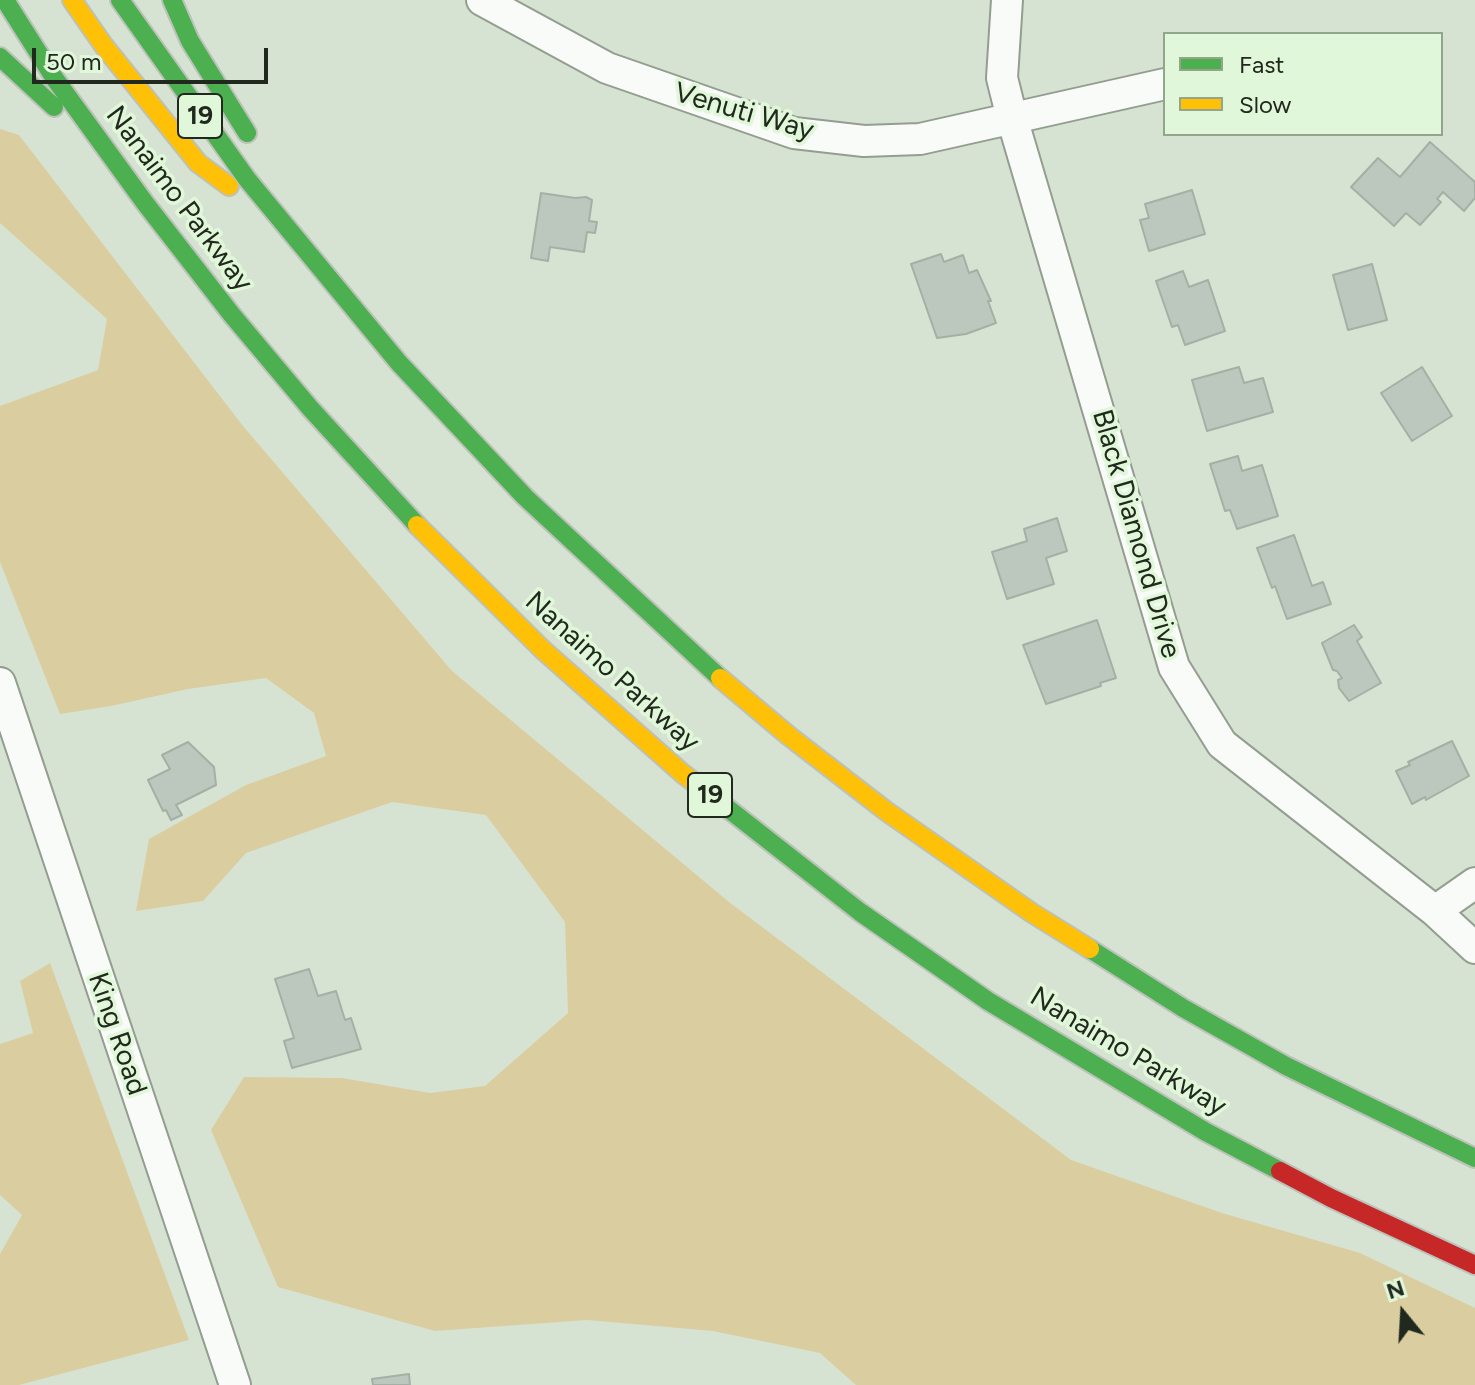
<!DOCTYPE html>
<style>
body{margin:0}
#map{position:relative;width:1475px;height:1385px;overflow:hidden;background:#d7e3d2;font-family:Figtree,sans-serif}
canvas{display:block}
.legend{position:absolute;left:1163px;top:32px;width:280px;height:104px;box-sizing:border-box;background:#e1f7d9;border:2px solid #94a58e;margin:0;padding:10px 14px;list-style:none;font-size:24px;color:#21291e}
.legend li{display:flex;align-items:center;gap:16px;height:40px}
.legend b{width:40px;border:2px solid #94a58e}
.north{position:absolute;left:1363px;top:1273px;width:80px;height:80px;-webkit-text-stroke:6px #e1f7d9;paint-order:stroke;rotate:342deg;font-size:22px;font-weight:700;line-height:32px;text-align:center;color:#21291e}
.north::after{content:'';display:block;margin:auto;width:28px;height:36px;background:#21291e;clip-path:polygon(50% 0,100% 100%,50% 72%,0 100%)}
.scale{position:absolute;left:32px;top:48px;width:236px;height:36px;box-sizing:border-box;border:4px solid #21291e;border-top:0;padding-left:10px;font-size:24px;line-height:28px;white-space:nowrap;color:#21291e;-webkit-text-stroke:6px #e1f7d9;paint-order:stroke}
</style>
<div id="map">
<canvas width="1475" height="1385"></canvas>
<ul class="legend">
<li><b style="height:10px;background:#4caf50"></b>Fast</li>
<li><b style="height:10px;background:#ffc107"></b>Slow</li>
</ul>
<div class="north">N</div>
<div class="scale">50 m</div>
</div>
<script>
const ctx = document.querySelector('canvas').getContext('2d');
ctx.lineJoin = 'round';
function paint(path, color) { ctx.fillStyle = color; ctx.fill(path, 'evenodd'); }
const poly = rows => new Path2D(rows.map(r => 'M' + r).join(''));
function stroke(path, color, width, dash) { ctx.strokeStyle = color; ctx.lineWidth = width; ctx.lineCap = dash ? 'butt' : 'round'; ctx.setLineDash(dash || []); ctx.stroke(path); }
function drawText(font, color, halo, rows, align = 'center') {
  ctx.font = font + ' Figtree,sans-serif'; ctx.lineWidth = 7; ctx.setLineDash([]); ctx.textBaseline = 'middle'; ctx.strokeStyle = halo; ctx.fillStyle = color; for (const [text, x, y, turn = 0] of rows) {
    ctx.save(); ctx.translate(x, y); ctx.rotate((+turn || 0) * Math.PI / 180); ctx.textAlign = isNaN(turn) ? turn : align; if (halo) ctx.strokeText(text, 0, 0); ctx.fillText(text, 0, 0); ctx.restore();
  }
}
paint(poly([
 [0,129,19,135,243,426,452,671,729,902,1071,1160,1222,1213,1360,1253,1475,1308,1475,1385,856,1385,820,1353,713,1331,587,1320,435,1331,278,1287,211,1130,244,1077,342,1078,430,1093,485,1086,568,1013,565,922,486,815,392,802,246,853,203,901,136,911,149,839,246,785,326,756,314,713,266,678,188,689,111,706,60,714,0,562,0,406,98,370,107,319,0,223],
 [50,963,189,1340,19,1385,0,1385,0,1254,22,1215,0,1195,0,1044,33,1033,20,981]
]), '#dacea0');
const building = poly([
 [1430,142,1475,182,1475,198,1464,211,1443,192,1437,199,1441,202,1420,225,1406,213,1394,226,1351,187,1378,158,1400,177,1430,142],
 [1192,190,1205,234,1149,251,1140,220,1149,218,1145,204,1192,190],
 [541,193,575,198,586,197,592,200,589,221,597,222,595,233,587,232,584,252,550,247,548,261,531,258,541,193],
 [941,254,944,262,963,255,969,273,977,270,991,301,988,301,996,323,966,334,937,338,911,264,941,254],
 [1372,264,1387,320,1348,330,1333,275,1372,264],
 [1183,271,1189,287,1208,280,1225,331,1185,345,1178,325,1172,327,1156,281,1183,271],
 [1239,367,1244,383,1263,378,1273,412,1207,431,1192,380,1239,367],
 [1422,367,1452,416,1412,441,1381,393,1422,367],
 [1238,456,1242,471,1262,465,1278,516,1237,529,1230,510,1225,511,1210,464,1238,456],
 [1057,518,1067,551,1046,558,1054,584,1007,599,992,552,1027,541,1024,529,1057,518],
 [1294,535,1312,586,1323,582,1331,604,1287,619,1275,586,1272,588,1257,548,1294,535],
 [1097,620,1116,678,1100,683,1101,686,1046,704,1023,645,1097,620],
 [1354,625,1362,637,1357,641,1381,683,1349,701,1339,688,1338,680,1342,678,1337,671,1333,670,1322,643,1354,625],
 [1452,741,1469,776,1426,800,1425,797,1412,804,1396,771,1410,765,1408,762,1452,741],
 [188,742,214,767,216,785,176,805,182,815,171,820,166,810,163,811,148,780,170,769,162,755,188,742],
 [309,969,318,996,336,991,345,1020,351,1018,361,1049,292,1068,284,1041,294,1038,275,979,309,969],
 [409,1374,410,1385,373,1385,372,1379,409,1374]
]);
paint(building, '#bcc8bd');
stroke(building, '#a4b0a5', 2);
const street = poly([
 [482,0,607,68,794,133,864,141,920,139,1165,84],
 [1007,0,1002,78,1012,118,1174,667,1222,744,1435,911,1475,948],
 [0,683,235,1385],
 [1435,911,1475,883]
]);
const fast = poly([
 [5,0,55,79,145,203,232,315,310,408,417,525],
 [120,0,247,179,399,363,525,497,720,678],
 [172,0,190,41,247,133],
 [0,57,54,107],
 [717,800,860,912,988,1001,1206,1132,1280,1171],
 [1090,949,1183,1008,1286,1066,1475,1158]
]);
const slow = poly([
 [72,0,104,46,198,163,229,186],
 [417,525,543,650,682,773,717,800],
 [720,678,789,736,886,811,1032,913,1090,949]
]);
const jam = poly([
 [1280,1171,1331,1198,1475,1265]
]);
stroke(street, '#939d90', 34);
stroke(fast, '#bcc2ba', 22);
stroke(slow, '#bcc2ba', 22);
stroke(jam, '#bcc2ba', 22);
stroke(street, '#f9fbf8', 30);
stroke(fast, '#4caf50', 18);
stroke(slow, '#ffc107', 18);
stroke(jam, '#c62828', 18);
for (const [x, y, w] of [
 [200,116,44],
 [710,795,44]
]) { const box = new Path2D(); box.roundRect(x - w / 2, y - 22, w, 44, 6); ctx.fillStyle = '#e1f7d9'; ctx.fill(box); stroke(box, '#21291e', 2); }
drawText('bold 26px', '#21291e', null, [
 ["19",200,116],
 ["19",710,795]
]);
drawText('28px', '#21291e', '#e1f7d9', [
 ["Venuti Way",744,112,16],
 ["Nanaimo Parkway",179,199,53],
 ["Black Diamond Drive",1136,534,74],
 ["Nanaimo Parkway",612,672,42],
 ["King Road",117,1034,71],
 ["Nanaimo Parkway",1128,1052,31]
]);
</script>
